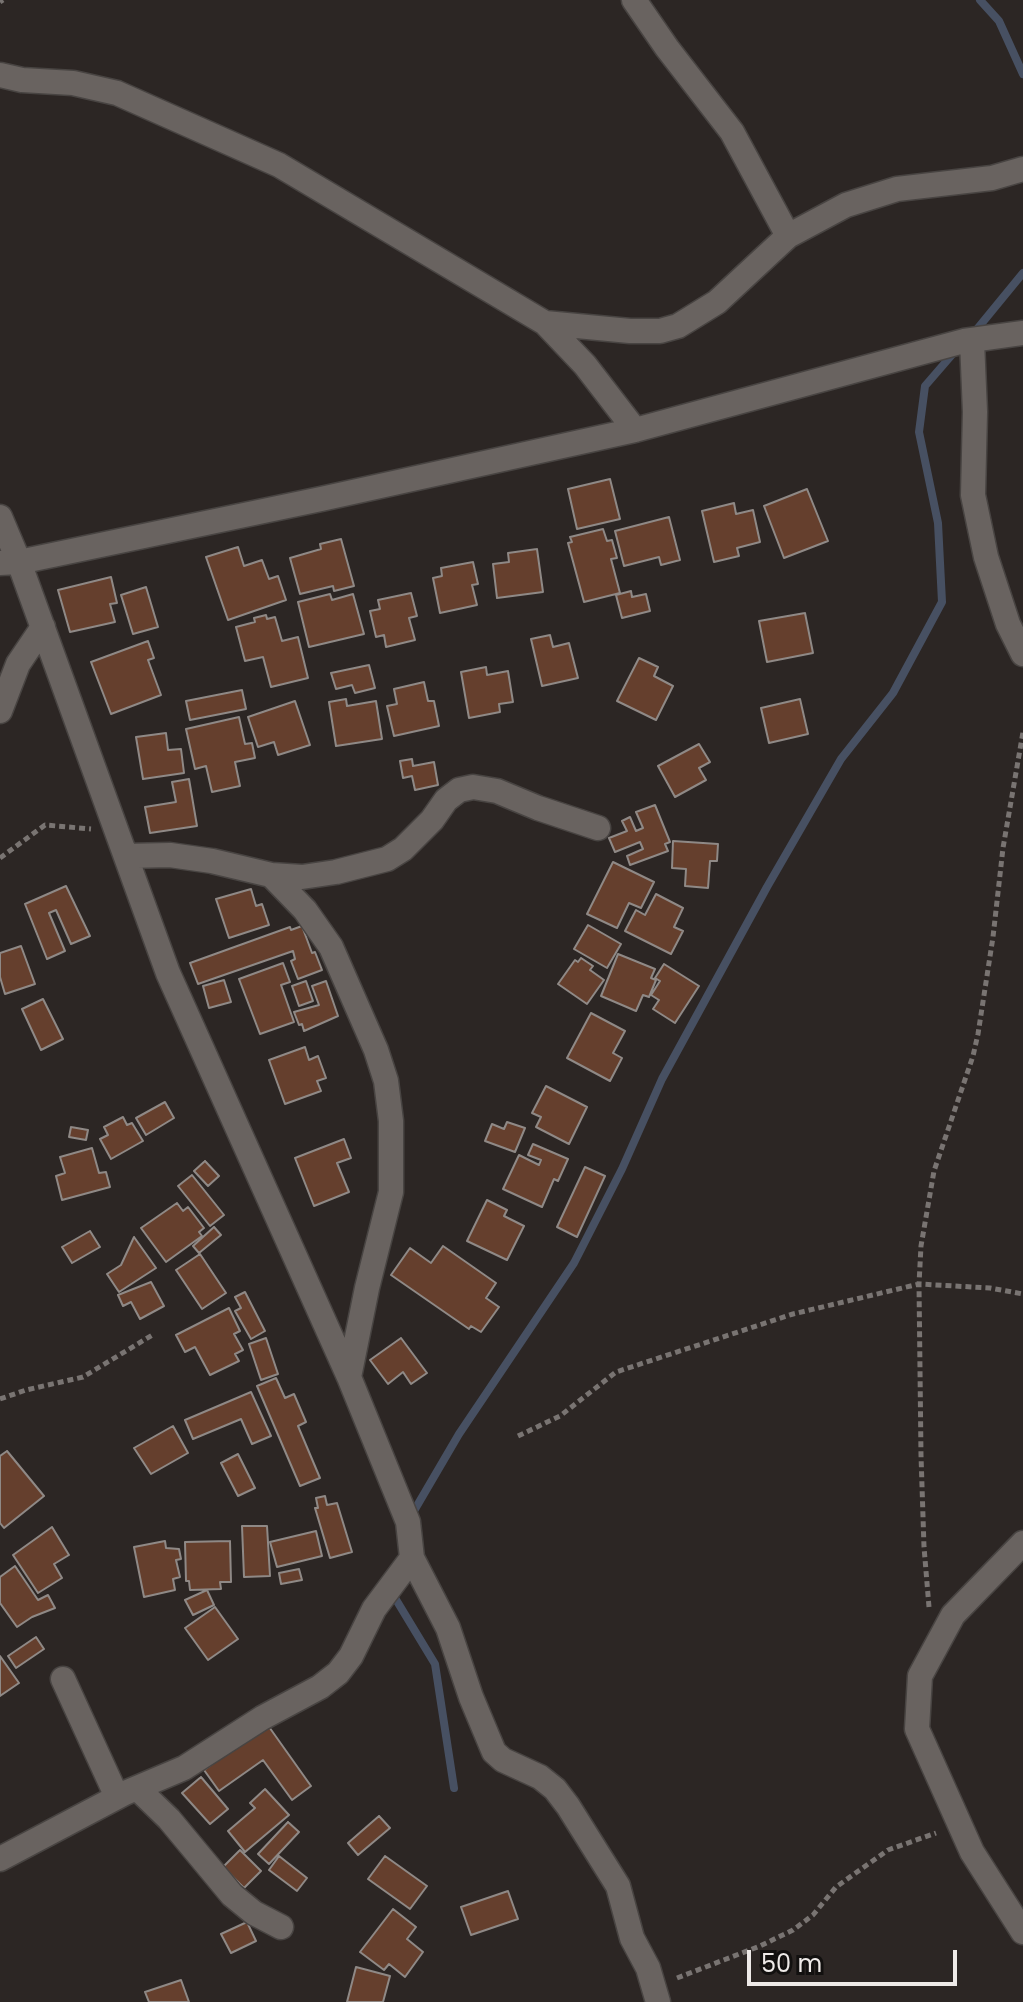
<!DOCTYPE html>
<style>
body{margin:0}
#map{position:relative;width:1023px;height:2002px;overflow:hidden;background:#2c2624;font-family:Poppins,sans-serif}
canvas{display:block}
.scale{position:absolute;left:747px;top:1950px;width:210px;height:36px;box-sizing:border-box;border:4px solid #eeeae8;border-top:0;padding-left:10px;font-size:24px;line-height:28px;white-space:nowrap;color:#eeeae8;-webkit-text-stroke:6px #12100f;paint-order:stroke}
</style>
<div id="map">
<canvas width="1023" height="2002"></canvas>
<div class="scale">50 m</div>
</div>
<script>
const ctx = document.querySelector('canvas').getContext('2d');
ctx.lineJoin = 'round';
const poly = rows => new Path2D(rows.map(r => 'M' + r).join(''));
function stroke(path, color, width, dash) { ctx.strokeStyle = color; ctx.lineWidth = width; ctx.lineCap = dash ? 'butt' : 'round'; ctx.setLineDash(dash || []); ctx.stroke(path); }
function paint(path, color) { ctx.fillStyle = color; ctx.fill(path, 'evenodd'); }
stroke(poly([
 [980,0,999,21,1023,74],
 [973,334,1023,273],
 [411,1516,459,1434,574,1263,622,1169,662,1079,767,887,841,759,893,693,942,602,938,523,919,432,925,386,957,349],
 [392,1593,435,1664,454,1788]
]), '#475062', 8);
const building = poly([
 [610,479,620,519,577,529,568,489,610,479],
 [807,489,828,541,784,558,764,506,807,489],
 [734,503,736,514,753,510,760,542,737,548,739,556,714,562,702,511,734,503],
 [669,517,680,560,661,565,659,557,624,566,615,531,669,517],
 [603,529,607,541,612,540,617,558,611,559,620,593,584,602,568,543,572,542,570,537,603,529],
 [341,539,354,586,334,591,333,586,300,594,290,558,321,549,320,544,341,539],
 [238,547,244,566,262,560,269,579,278,576,286,600,228,620,206,557,238,547],
 [537,549,543,592,497,598,493,564,509,562,508,553,537,549],
 [473,562,478,584,472,585,477,605,440,613,433,578,442,576,441,568,473,562],
 [111,577,117,603,110,604,115,622,70,632,58,590,111,577],
 [146,587,158,627,133,634,121,595,146,587],
 [631,591,632,597,646,594,650,611,622,618,616,595,631,591],
 [411,593,417,616,409,618,415,640,386,647,384,635,376,637,370,611,380,609,378,600,411,593],
 [330,594,332,600,353,594,364,634,309,647,298,602,330,594],
 [805,613,813,653,767,662,759,621,805,613],
 [266,615,267,619,275,617,282,641,298,637,308,678,271,687,263,657,245,661,236,627,255,622,254,618,266,615],
 [550,635,553,647,569,643,578,678,542,686,531,639,550,635],
 [148,641,154,658,148,660,161,695,111,714,91,662,148,641],
 [639,658,658,667,654,676,673,686,656,720,617,701,639,658],
 [369,665,375,688,355,693,352,685,336,689,331,673,369,665],
 [486,667,487,675,508,671,513,702,499,704,500,712,469,718,461,672,486,667],
 [424,682,428,701,434,701,439,726,394,736,387,706,397,704,394,689,424,682],
 [242,690,246,709,190,720,186,701,242,690],
 [346,699,347,706,376,701,382,739,336,746,329,702,346,699],
 [800,699,808,734,769,743,761,708,800,699],
 [295,701,310,745,278,755,274,742,258,747,248,717,295,701],
 [239,717,245,744,252,743,255,758,235,762,240,786,212,792,206,766,195,769,186,729,239,717],
 [166,733,168,750,181,749,184,773,143,779,136,737,166,733],
 [699,744,710,762,699,768,706,780,675,797,658,766,699,744],
 [412,759,413,766,434,762,438,785,415,790,412,776,403,778,400,761,412,759],
 [189,779,197,826,150,833,145,807,176,802,172,782,189,779],
 [655,805,670,842,665,844,668,851,630,865,627,856,643,849,640,842,615,852,609,838,627,831,622,821,630,817,636,831,643,828,636,812,655,805],
 [673,841,718,844,717,861,710,861,708,888,685,886,686,869,672,868,673,841],
 [613,862,654,882,641,908,629,903,617,928,587,914,613,862],
 [66,886,90,936,71,944,56,910,49,913,65,951,47,959,25,904,66,886],
 [251,889,256,906,262,904,269,925,229,938,216,899,251,889],
 [656,894,683,908,674,927,683,931,671,954,625,931,636,910,645,915,656,894],
 [588,925,621,944,607,968,574,949,588,925],
 [302,926,312,953,315,952,322,970,298,979,291,961,295,959,293,951,198,984,190,963,290,927,291,930,302,926],
 [21,946,35,984,5,994,0,977,0,953,21,946],
 [618,954,655,969,651,978,656,980,649,997,643,995,636,1011,601,996,618,954],
 [581,958,593,966,590,970,604,980,587,1004,558,984,575,960,578,962,581,958],
 [283,963,290,982,281,985,294,1022,260,1034,239,979,283,963],
 [664,964,699,986,675,1023,653,1009,659,1000,651,995,660,981,655,978,664,964],
 [224,980,231,1002,209,1008,203,986,224,980],
 [306,981,313,1001,299,1006,292,986,306,981],
 [326,981,338,1016,304,1031,302,1024,299,1025,294,1012,319,1005,312,986,326,981],
 [43,999,63,1039,41,1050,22,1009,43,999],
 [591,1013,625,1031,613,1053,622,1058,610,1081,567,1058,591,1013],
 [305,1047,309,1060,318,1056,326,1078,317,1081,321,1091,285,1104,269,1060,305,1047],
 [546,1086,587,1107,569,1144,536,1127,541,1117,532,1113,546,1086],
 [165,1102,174,1118,146,1135,136,1118,165,1102],
 [123,1117,127,1125,132,1123,143,1141,111,1159,100,1139,108,1135,104,1127,123,1117],
 [507,1122,525,1128,515,1152,485,1141,492,1124,504,1129,507,1122],
 [71,1127,88,1130,86,1140,69,1137,71,1127],
 [344,1139,351,1158,337,1163,349,1192,314,1206,295,1158,344,1139],
 [533,1144,568,1159,558,1181,554,1179,542,1207,503,1189,519,1155,539,1165,541,1160,528,1155,533,1144],
 [92,1148,99,1173,106,1172,110,1187,62,1200,56,1176,65,1173,60,1157,92,1148],
 [205,1161,219,1176,208,1186,194,1171,205,1161],
 [585,1167,605,1176,577,1237,557,1227,585,1167],
 [192,1175,224,1215,210,1226,178,1186,192,1175],
 [487,1200,507,1210,504,1216,524,1226,507,1260,467,1241,487,1200],
 [177,1203,183,1211,188,1207,204,1228,199,1232,202,1236,166,1262,141,1228,177,1203],
 [214,1227,221,1235,199,1253,193,1246,214,1227],
 [90,1231,100,1247,72,1263,62,1247,90,1231],
 [134,1237,156,1268,119,1292,107,1274,121,1265,134,1237],
 [443,1246,496,1283,486,1298,499,1307,481,1332,471,1326,469,1329,391,1275,410,1248,431,1263,443,1246],
 [200,1254,226,1293,202,1309,176,1270,200,1254],
 [151,1282,164,1306,140,1319,131,1302,123,1306,118,1295,151,1282],
 [245,1292,265,1331,251,1339,235,1311,241,1308,235,1297,245,1292],
 [229,1308,240,1331,234,1334,243,1350,235,1354,239,1361,210,1375,195,1347,185,1352,176,1335,229,1308],
 [266,1338,278,1374,261,1380,249,1344,266,1338],
 [401,1338,427,1373,411,1384,403,1372,388,1384,370,1360,401,1338],
 [276,1378,285,1398,294,1394,306,1422,298,1426,320,1478,300,1486,257,1386,276,1378],
 [251,1392,271,1436,252,1444,241,1419,193,1439,185,1420,251,1392],
 [173,1426,188,1453,151,1474,134,1448,173,1426],
 [7,1451,44,1496,4,1528,0,1523,0,1456,7,1451],
 [238,1454,255,1488,238,1496,221,1463,238,1454],
 [325,1496,327,1505,337,1503,352,1552,330,1558,315,1508,318,1508,316,1498,325,1496],
 [242,1526,267,1526,270,1576,244,1577,242,1526],
 [52,1527,69,1555,54,1564,62,1578,38,1593,13,1555,52,1527],
 [316,1531,322,1556,277,1567,270,1542,316,1531],
 [165,1541,166,1548,179,1549,181,1559,176,1560,180,1577,173,1579,175,1590,144,1597,134,1547,165,1541],
 [230,1541,231,1582,220,1582,221,1589,190,1590,189,1581,186,1581,185,1542,230,1541],
 [15,1566,38,1600,48,1595,55,1608,32,1617,17,1627,0,1603,0,1577,15,1566],
 [299,1569,302,1580,281,1584,279,1573,299,1569],
 [207,1590,214,1605,193,1615,185,1600,207,1590],
 [215,1607,238,1639,208,1660,185,1628,215,1607],
 [36,1637,44,1649,16,1668,8,1656,36,1637],
 [0,1656,19,1683,0,1696,0,1656],
 [267,1724,311,1786,292,1800,263,1760,219,1791,204,1770,267,1724],
 [201,1777,228,1809,210,1824,182,1793,201,1777],
 [265,1789,289,1815,245,1852,228,1831,255,1808,250,1803,265,1789],
 [379,1816,390,1828,358,1855,348,1843,379,1816],
 [288,1822,299,1832,269,1864,258,1854,288,1822],
 [240,1850,261,1871,244,1888,223,1867,240,1850],
 [279,1856,307,1878,297,1891,269,1870,279,1856],
 [385,1856,427,1886,410,1909,368,1879,385,1856],
 [508,1891,518,1919,471,1935,461,1907,508,1891],
 [393,1909,416,1927,407,1939,423,1952,405,1977,389,1964,384,1970,360,1952,393,1909],
 [247,1922,256,1941,231,1953,221,1934,247,1922],
 [356,1967,390,1976,383,2002,347,2002,356,1967],
 [181,1980,189,2002,149,2002,145,1992,181,1980]
]);
paint(building, '#653f2d');
stroke(building, '#8f8986', 2);
const street = poly([
 [634,0,667,48,732,132,788,236],
 [0,75,22,80,73,83,117,93,279,165,545,323,585,365,635,430],
 [545,323,630,331,660,331,678,326,717,302,788,236,846,205,897,189,992,178,1023,169],
 [972,341,975,412,973,495,986,557,1008,624,1023,654],
 [0,517,19,562,168,973,349,1377,408,1522,412,1558,448,1628,471,1697,494,1752,503,1760,540,1777,555,1789,568,1806,618,1886,632,1938,648,1968,658,2002],
 [0,563,19,562,321,499,635,430,964,341,1023,333],
 [0,711,18,664,43,627],
 [126,856,170,855,212,861,271,875,302,877,336,872,387,859,403,849,432,820,446,800,459,790,473,787,497,791,538,808,598,828],
 [271,875,305,910,331,947,376,1050,386,1081,391,1121,391,1192,367,1288,349,1377],
 [1023,1543,953,1615,920,1676,917,1729,972,1852,1023,1932],
 [63,1679,117,1797],
 [137,1788,169,1819,232,1895,254,1913,281,1927],
 [0,1859,125,1793,184,1768,262,1718,320,1687,338,1673,351,1656,374,1609,412,1558]
]);
stroke(street, '#484442', 27);
stroke(poly([
 [0,2,3,0],
 [0,858,45,825,91,829],
 [0,1399,26,1390,83,1377,154,1334],
 [518,1436,560,1416,616,1372,793,1314,919,1284,990,1288,1023,1294],
 [929,1607,924,1547,921,1455,919,1284,921,1246,934,1171,973,1056,978,1034,993,937,1003,848,1023,732],
 [677,1978,760,1946,793,1930,813,1915,836,1887,888,1850,936,1833]
]), '#797472', 5, [6, 4]);
stroke(street, '#696360', 24);
</script>
